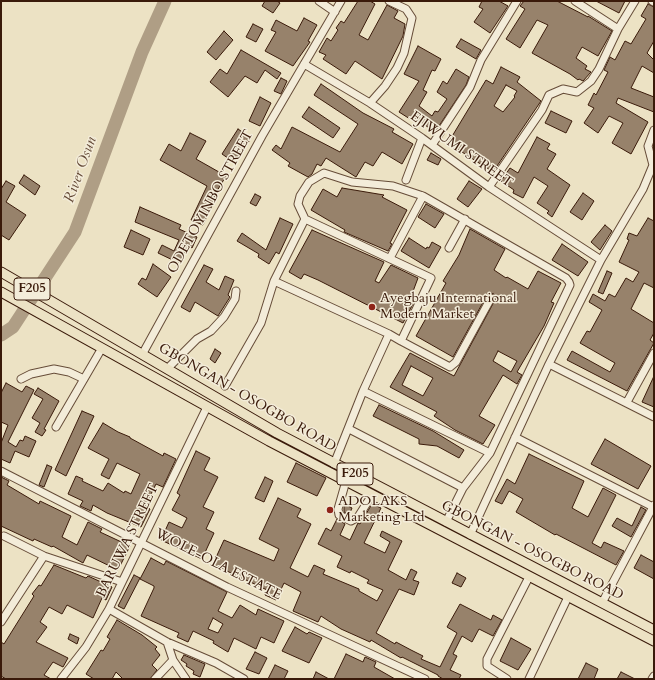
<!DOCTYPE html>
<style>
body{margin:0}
#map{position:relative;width:655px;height:680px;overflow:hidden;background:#ece2c4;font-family:Cardo,serif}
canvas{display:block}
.frame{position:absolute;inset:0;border:2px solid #3a1a0a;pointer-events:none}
</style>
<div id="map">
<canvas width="655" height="680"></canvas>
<div class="frame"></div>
</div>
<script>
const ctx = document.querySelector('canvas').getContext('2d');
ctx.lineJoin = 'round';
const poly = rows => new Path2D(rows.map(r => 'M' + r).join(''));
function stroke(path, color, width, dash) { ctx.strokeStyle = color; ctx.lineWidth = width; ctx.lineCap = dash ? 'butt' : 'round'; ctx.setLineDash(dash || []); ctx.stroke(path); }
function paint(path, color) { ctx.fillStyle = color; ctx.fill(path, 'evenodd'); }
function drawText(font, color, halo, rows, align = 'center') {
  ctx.font = font + ' Cardo,serif'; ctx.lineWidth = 3; ctx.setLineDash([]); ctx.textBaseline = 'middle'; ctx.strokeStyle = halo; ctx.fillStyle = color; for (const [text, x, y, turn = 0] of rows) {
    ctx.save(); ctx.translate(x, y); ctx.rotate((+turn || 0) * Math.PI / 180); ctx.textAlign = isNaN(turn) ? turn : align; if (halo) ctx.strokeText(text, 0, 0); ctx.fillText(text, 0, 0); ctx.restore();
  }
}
stroke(poly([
 [1,335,13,327,75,232,142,52,165,1]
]), '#af9e85', 13);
const building = poly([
 [265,1,277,1,280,3,273,13,262,6,265,1],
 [358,1,370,1,375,4,359,35,368,40,387,5,398,11,394,18,405,24,403,36,382,79,355,61,346,74,323,59,326,55,319,52,327,38,331,41,338,30,336,28,341,21,344,23,358,1],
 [482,1,499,1,508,6,490,33,474,22,483,9,479,7,482,1],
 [524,1,557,1,588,17,588,16,612,31,598,56,582,47,576,58,587,66,585,69,591,72,583,81,579,79,578,80,570,74,532,53,548,25,537,20,520,48,506,39,525,9,520,6,524,1],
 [596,1,625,1,619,13,596,1],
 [648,4,654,7,654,41,647,53,654,60,654,73,642,66,631,88,654,97,654,112,618,98,616,103,648,122,631,154,612,143,623,123,609,116,598,133,584,123,594,108,588,105,594,93,596,95,608,72,604,70,610,57,615,60,625,41,631,44,646,19,641,16,648,4],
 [304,18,317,25,308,41,310,42,293,66,265,51,276,32,271,30,276,20,297,31,304,18],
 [253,24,263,29,256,42,246,37,253,24],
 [224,31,233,40,216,60,207,52,224,31],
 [461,39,481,50,476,59,456,47,461,39],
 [418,46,441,59,435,71,432,70,423,90,427,92,419,106,432,116,435,111,438,112,447,99,437,92,443,81,447,84,456,69,469,77,466,85,435,132,412,116,410,119,399,112,419,81,404,74,418,46],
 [241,50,281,73,277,79,265,70,257,83,245,76,228,97,210,82,220,69,227,74,241,50],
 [501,67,520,77,517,82,541,101,493,172,448,143,486,80,493,84,501,67],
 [506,85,517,91,514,96,515,97,503,112,494,106,506,85],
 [281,78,287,81,281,94,274,91,281,78],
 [321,84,363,113,394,129,392,132,413,144,402,164,382,152,373,166,365,162,356,177,326,158,321,166,317,164,312,174,308,177,288,166,290,163,272,150,276,145,281,149,292,127,340,152,358,124,314,95,321,84],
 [260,97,271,103,260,126,249,121,260,97],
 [309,107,340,128,333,138,302,117,309,107],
 [551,111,572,121,566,133,545,123,551,111],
 [238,129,251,138,235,163,222,154,238,129],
 [190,133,206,141,196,159,226,176,214,196,216,197,203,225,191,220,207,186,160,160,169,144,181,151,190,133],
 [537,137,550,144,547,149,556,154,547,169,570,185,552,217,547,213,549,211,537,203,548,186,534,177,523,198,513,193,514,190,501,181,510,168,518,173,537,137],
 [431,153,441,159,438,165,427,160,431,153],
 [24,175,40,186,35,195,19,183,24,175],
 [6,181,15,186,6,202,26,215,9,240,1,235,1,189,6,181],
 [469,181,482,189,468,207,457,199,469,181],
 [342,188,384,195,382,197,407,210,390,243,392,244,388,251,344,232,345,230,311,210,323,189,337,197,342,188],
 [583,193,594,201,582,220,570,212,583,193],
 [255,194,261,197,256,206,250,203,255,194],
 [426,204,444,214,435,228,418,217,426,204],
 [140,207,181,225,179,229,197,237,192,248,188,245,179,263,158,253,162,245,174,251,179,240,135,222,140,207],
 [280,218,293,224,279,254,276,252,269,264,258,257,259,254,237,241,242,233,266,250,280,218],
 [648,218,654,221,654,288,644,283,631,309,654,323,654,333,650,340,654,343,627,391,567,360,572,351,610,372,615,363,580,343,587,331,590,332,602,310,589,302,593,294,605,301,609,294,615,297,626,278,633,282,639,272,619,262,629,240,627,239,629,233,637,236,648,218],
 [605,225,612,231,600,250,591,242,605,225],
 [470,229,505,249,494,270,506,278,507,277,528,289,538,271,561,283,551,302,554,303,544,326,517,372,522,375,517,384,503,375,479,416,495,425,483,444,455,430,434,416,437,412,390,387,410,353,454,376,495,300,494,294,490,293,487,295,453,357,416,336,446,283,443,281,459,255,470,229],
 [498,351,517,361,511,372,493,361,498,351],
 [411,366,433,378,423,396,402,385,411,366],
 [131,230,150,239,143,255,124,247,131,230],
 [312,230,384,262,375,281,379,283,391,265,418,278,409,302,413,304,403,323,318,280,304,274,301,279,289,272,312,230],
 [409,238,426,249,427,247,429,248,432,242,441,247,429,268,401,251,409,238],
 [562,244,588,262,578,276,552,260,562,244],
 [153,264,171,277,157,297,138,284,142,278,146,280,153,264],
 [204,265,213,269,206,282,219,290,225,276,234,280,228,295,230,297,218,316,195,302,190,312,181,307,204,265],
 [607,271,612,273,603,294,598,292,607,271],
 [215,349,221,353,215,363,210,359,215,349],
 [654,376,654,407,642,402,654,376],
 [6,383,22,392,26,386,34,390,8,442,16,447,20,440,23,441,25,436,36,441,29,457,15,451,10,463,1,459,1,443,8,425,1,422,1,393,6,383],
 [38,388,59,401,44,429,46,430,42,436,35,432,40,423,32,418,43,399,34,394,38,388],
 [379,405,433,431,464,450,459,458,437,446,419,444,419,439,373,416,379,405],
 [82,411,94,416,66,476,55,470,82,411],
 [103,423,118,432,130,437,130,438,163,456,164,453,176,459,163,487,156,484,145,506,150,509,141,527,107,513,93,505,91,511,80,506,83,501,68,494,76,476,83,479,82,481,103,491,108,483,124,493,125,491,131,494,140,474,117,463,109,479,101,475,109,459,88,448,103,423],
 [605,439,651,466,638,489,591,464,605,439],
 [196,451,210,458,204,470,218,477,203,507,214,512,206,529,214,533,202,559,161,540,169,522,182,528,187,518,172,510,180,495,177,493,196,451],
 [529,454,584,481,572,508,588,517,603,488,616,495,592,543,601,548,604,542,624,551,616,565,556,534,555,535,516,512,523,499,509,491,502,504,495,501,507,479,515,484,529,454],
 [296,463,326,478,317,496,287,482,296,463],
 [47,465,52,467,44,487,39,485,47,465],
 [1,477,9,481,7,485,39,504,40,501,71,516,62,537,77,545,88,522,102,529,100,532,130,546,118,570,87,555,83,563,53,546,52,547,34,539,33,541,1,526,1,477],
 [265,477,273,481,264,502,255,498,265,477],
 [278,498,301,509,297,517,311,524,290,568,308,577,314,565,325,570,323,574,359,589,359,591,377,601,383,590,367,583,369,580,351,571,350,573,337,567,342,556,318,544,326,528,331,531,337,519,345,524,340,535,350,540,358,523,360,524,372,504,381,508,364,543,385,553,390,542,380,536,382,531,402,541,388,570,406,580,411,569,417,572,413,580,419,582,414,595,399,589,376,633,395,644,396,642,411,650,423,656,421,659,440,667,457,633,447,627,460,604,491,620,493,615,502,620,493,636,479,629,472,642,462,636,453,654,457,656,450,670,461,675,459,679,443,679,438,676,438,675,402,657,401,658,371,640,370,642,341,629,321,616,318,622,293,611,301,592,284,583,276,600,265,595,267,590,244,579,243,581,230,575,231,573,213,564,224,540,274,561,279,549,259,539,278,498],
 [344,504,352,508,349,515,344,512,344,504],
 [641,507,646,510,631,537,612,526,617,518,632,526,641,507],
 [641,555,654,562,654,579,634,568,641,555],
 [151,558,164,565,166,561,227,592,218,611,232,618,240,605,256,615,258,609,284,621,274,643,261,637,256,649,234,638,228,652,213,643,214,641,193,631,188,642,177,637,179,633,141,616,154,588,154,586,140,579,151,558],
 [213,618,223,624,218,633,208,629,213,618],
 [54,565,86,578,88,576,112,587,106,600,102,598,93,618,67,605,62,614,49,607,40,622,47,627,36,642,68,658,63,667,53,662,44,675,51,679,6,679,1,676,1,642,4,644,34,596,32,594,39,585,41,586,54,565],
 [457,573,466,578,461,587,452,583,457,573],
 [134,575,140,578,124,609,118,606,134,575],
 [117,620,142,635,157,647,155,649,160,655,152,665,157,670,150,679,123,679,116,672,112,679,94,679,86,674,101,650,103,651,110,639,107,637,117,620],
 [295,627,307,634,309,632,322,638,309,663,282,651,295,627],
 [70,634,79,638,77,644,68,639,70,634],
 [511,638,531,649,518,670,500,661,511,638],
 [255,652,267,658,259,674,246,669,255,652],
 [346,654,363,662,365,657,376,662,374,667,395,679,334,679,346,654],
 [184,655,205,664,200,677,193,674,194,671,186,666,187,664,181,660,184,655],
 [586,663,598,669,594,679,578,679,586,663],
 [275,665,288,671,284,679,268,679,275,665],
 [316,672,329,679,313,679,316,672],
 [621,672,635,679,617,679,621,672]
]);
paint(building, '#97826b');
stroke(building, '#3a1a0a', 1);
const minor = poly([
 [319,1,335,12],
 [575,1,618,29],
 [652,1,654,2],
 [304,64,370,103,422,138,489,187,601,260,549,364,470,535],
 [370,103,385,86,397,68,404,53,412,18,406,9,389,1],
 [432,145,470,87,481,60,517,1],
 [406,180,422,138],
 [489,187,542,110,549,95,563,89,577,92,591,81,599,69,618,29,635,1],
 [449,248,465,219],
 [390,258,423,196],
 [601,260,643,189,653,165,648,146,654,130],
 [274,281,305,219],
 [401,341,450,367,456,362,491,298],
 [143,353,262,136,341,1],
 [549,364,654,417],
 [167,369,197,339,211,331,224,317,235,299,236,291],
 [21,379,31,374,54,369,69,372,84,379],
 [225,386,261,323,274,281,389,334],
 [363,391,490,453],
 [627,402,654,353],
 [56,427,102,348],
 [349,429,463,488],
 [515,437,653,507],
 [334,464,363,391,389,334,401,341,431,278,305,219,298,204,300,196,309,182,324,173,352,182,393,186,423,196,566,278,569,282,570,285,490,453,463,488,446,522],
 [1,471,227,587,425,679],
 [346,481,338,509,339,515,351,521,358,517,372,495],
 [4,536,44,556,122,582],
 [602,603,654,505],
 [109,609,167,642,216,663,244,679],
 [1,622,44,556],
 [167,642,173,660,186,679],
 [61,679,86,647,109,609,207,407],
 [155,679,173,660],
 [507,679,487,666,487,659,529,577],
 [529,679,568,597],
 [652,679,654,676]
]);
const major = poly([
 [1,272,277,433,654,630],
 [1,292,269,441,654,641]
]);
stroke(minor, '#664c38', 9);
stroke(major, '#3a1a0a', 11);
stroke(minor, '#f3ecd9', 7);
stroke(major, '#ece2c4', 9);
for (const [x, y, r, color] of [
 [372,307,4,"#8f2418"],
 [330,510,4,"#8f2418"]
]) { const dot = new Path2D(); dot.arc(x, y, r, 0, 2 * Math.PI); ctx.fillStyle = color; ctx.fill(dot); stroke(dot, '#f3ecd9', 1.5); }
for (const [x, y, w] of [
 [32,289,36],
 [355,474,36]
]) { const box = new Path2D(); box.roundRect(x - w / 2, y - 11, w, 22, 3); ctx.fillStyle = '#f3ecd9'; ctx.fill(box); stroke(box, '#3a1a0a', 1); }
drawText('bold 13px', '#3a1a0a', null, [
 ["F205",32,289],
 ["F205",355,474]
]);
drawText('14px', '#3a1a0a', '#f3ecd9', [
 ["EJIWUMI STREET",461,150,35],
 ["ODETOYINBO STREET",211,202,-61],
 ["GBONGAN - OSOGBO ROAD",247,398,30],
 ["BARUWA STREET",128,541,-64],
 ["GBONGAN - OSOGBO ROAD",532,551,27],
 ["WOLE-OLA ESTATE",218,565,27]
]);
drawText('14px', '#3a1a0a', '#f3ecd9', [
 ["Ayegbaju International",380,299],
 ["Modern Market",380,315],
 ["ADOLAKS",338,502],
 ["Marketing Ltd",338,518]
], 'left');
drawText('italic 15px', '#634835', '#f3ecd9', [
 ["River Osun",81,170,-70]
]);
</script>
